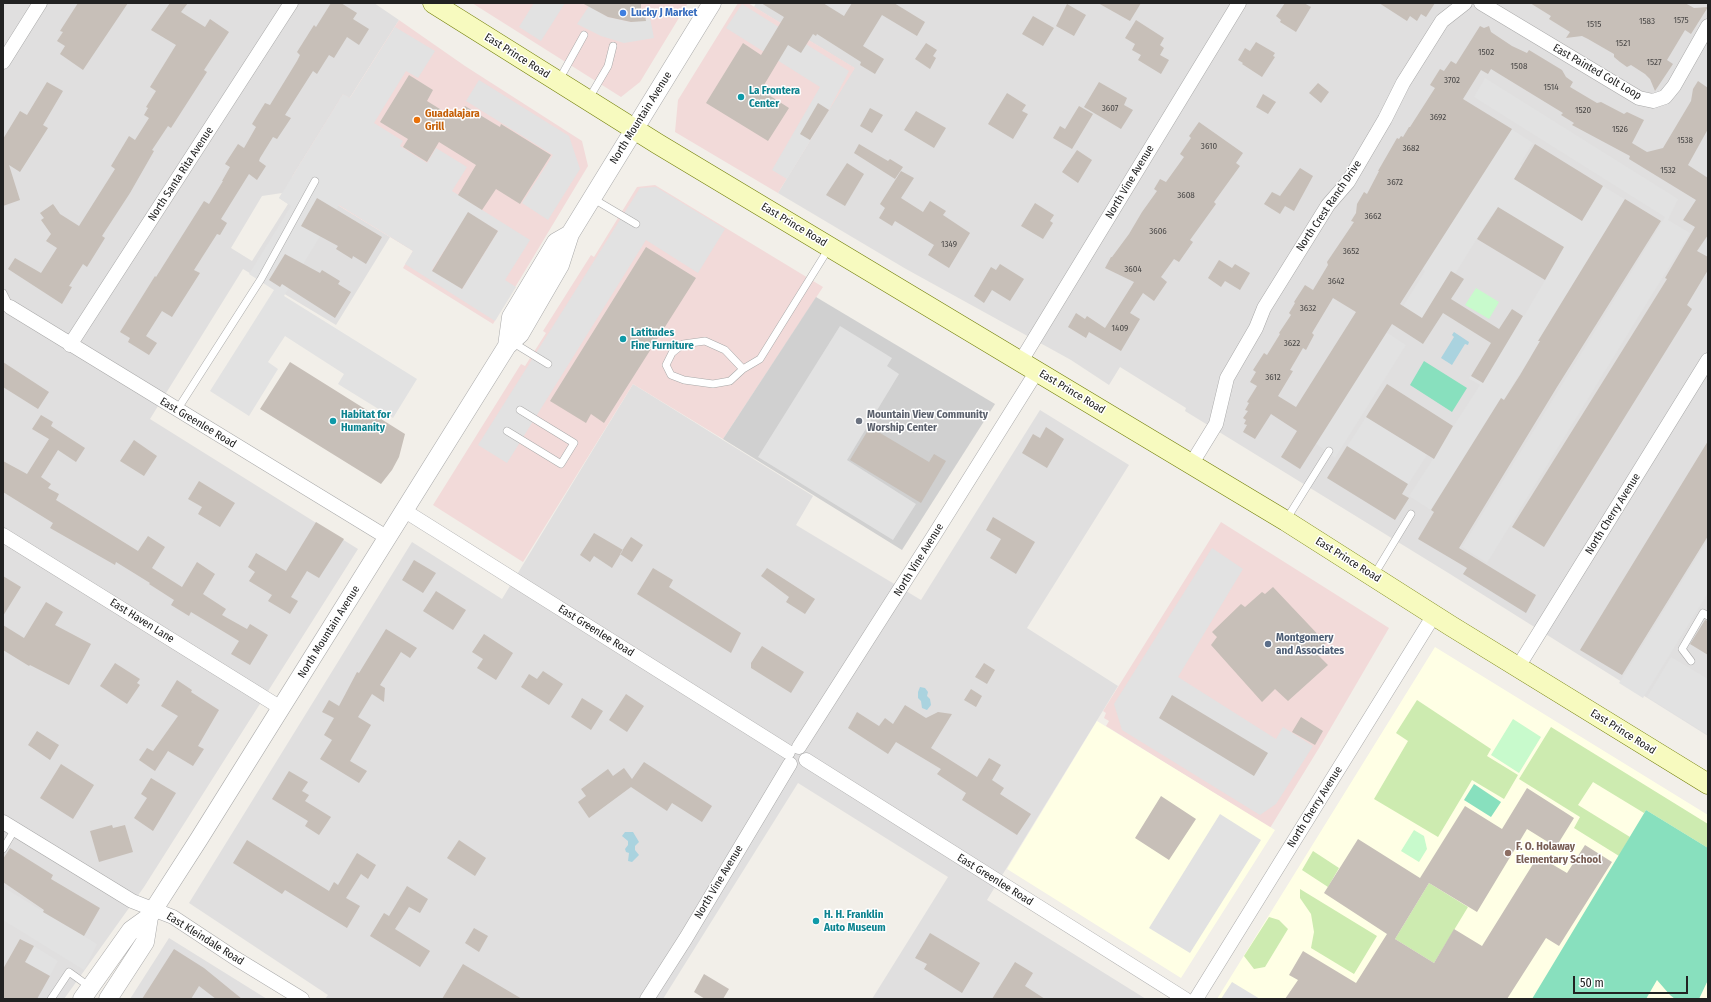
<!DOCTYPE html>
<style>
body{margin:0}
#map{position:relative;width:1711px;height:1002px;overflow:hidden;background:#f2efe9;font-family:"Fira Sans Condensed",sans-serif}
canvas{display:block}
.frame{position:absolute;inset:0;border:4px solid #222;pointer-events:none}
.scale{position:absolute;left:1573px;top:976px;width:115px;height:18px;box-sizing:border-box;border:2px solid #222;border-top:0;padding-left:5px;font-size:12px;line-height:14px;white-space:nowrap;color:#222;-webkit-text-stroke:3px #fff;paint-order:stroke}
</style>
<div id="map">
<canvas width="1711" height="1002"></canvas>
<div class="frame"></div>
<div class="scale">50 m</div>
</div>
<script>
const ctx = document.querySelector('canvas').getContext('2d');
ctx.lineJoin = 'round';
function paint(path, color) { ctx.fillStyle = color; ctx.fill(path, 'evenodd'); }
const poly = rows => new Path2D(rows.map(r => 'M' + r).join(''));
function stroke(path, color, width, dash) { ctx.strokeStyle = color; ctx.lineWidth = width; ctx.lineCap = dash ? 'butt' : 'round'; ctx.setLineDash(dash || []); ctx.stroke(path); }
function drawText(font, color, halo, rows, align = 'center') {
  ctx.font = font + ' "Fira Sans Condensed",sans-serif'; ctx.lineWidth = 3; ctx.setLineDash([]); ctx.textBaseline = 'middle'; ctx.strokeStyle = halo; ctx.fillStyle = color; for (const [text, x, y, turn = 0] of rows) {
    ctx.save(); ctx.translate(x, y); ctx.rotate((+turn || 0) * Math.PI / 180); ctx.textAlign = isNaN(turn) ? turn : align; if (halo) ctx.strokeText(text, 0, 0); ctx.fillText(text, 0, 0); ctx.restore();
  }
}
paint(poly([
 [3,3,374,3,399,20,349,99,343,95,292,177,390,237,336,325,243,269,150,419,358,549,144,887,64,999,3,999],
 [282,193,279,198,288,204,252,261,231,248,262,196],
 [756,3,1708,3,1708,736,1450,574,1185,411,1186,408,1120,367,1109,385,1071,360,906,269,778,193,854,68,754,7],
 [633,384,813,496,796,525,921,600,1040,410,1129,465,1027,628,1118,686,987,900,1146,999,872,999,948,877,798,783,663,999,325,999,328,995,189,903,412,542,502,599],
 [169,938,267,999,130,999]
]), '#e0dfdf');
paint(poly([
 [472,3,688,3,640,82,621,97],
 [738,3,748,3,855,68,778,193,675,132,678,100],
 [399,20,465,66,582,141,588,166,493,324,403,268,413,251,292,177,343,94,350,98],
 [655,185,823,287,723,439,633,384,523,562,433,505,521,364,525,366,546,333,543,331,591,255,594,257,637,187],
 [1221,522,1389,628,1319,748,1270,828,1106,726,1109,721,1104,718,1106,713,1103,711]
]), '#f2dad9');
paint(poly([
 [1435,647,1708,815,1708,999,1217,999],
 [1097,721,1275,830,1181,978,1007,869]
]), '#ffffe5');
paint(poly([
 [816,297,995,404,902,550,723,439]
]), '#d0d0d0');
paint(poly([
 [1417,700,1491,749,1487,756,1518,775,1504,799,1472,780,1438,837,1374,799,1408,741,1396,733],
 [1551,727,1708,824,1708,848,1646,810,1644,813,1593,782,1578,805,1630,837,1619,856,1574,828,1580,817,1519,779],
 [1313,851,1339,868,1328,887,1302,870],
 [1429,883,1468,907,1434,963,1395,939],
 [1300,889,1377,936,1354,974,1311,948,1314,932,1311,914,1300,898],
 [1269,917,1279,920,1288,929,1265,967,1254,969,1244,956]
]), '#cdebb0');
paint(poly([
 [1476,288,1499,302,1489,319,1465,305],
 [1513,719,1541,737,1519,773,1491,755],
 [1414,830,1424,836,1427,849,1419,862,1401,851]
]), '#c8facc');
paint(poly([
 [1424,361,1467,388,1452,412,1410,385],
 [1474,784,1501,802,1491,817,1464,800],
 [1646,810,1708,848,1708,980,1699,999,1675,999,1670,995,1657,980,1646,999,1532,999]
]), '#88e0be');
paint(poly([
 [534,3,565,3,541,41,519,27],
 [742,4,849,71,829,110,787,179,772,170,820,87,726,28],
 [589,6,608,17,631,22,650,18,654,38,624,43,601,36,577,24],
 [395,27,435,51,418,78,406,71,374,123,403,141,400,146,427,163,436,148,467,167,452,191,530,240,505,280,516,287,495,321,405,264,413,251,339,205,284,296,417,379,393,418,338,384,344,374,285,336,268,362,278,369,249,416,210,391,274,290,249,274,291,206,279,198,343,94,350,98],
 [468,213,498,231,462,289,432,270],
 [1485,78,1678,199,1668,220,1690,233,1487,563,1462,547,1665,217,1474,97],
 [479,80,569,136,580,169,548,220,522,203,553,155,466,101],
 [1502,123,1533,143,1520,164,1522,166,1590,208,1603,186,1639,208,1519,375,1504,400,1445,519,1409,496,1433,459,1427,455,1402,494,1341,456,1373,406,1440,447,1480,385,1468,378,1471,376,1512,309,1524,316,1558,258,1491,216,1455,274,1464,279,1423,344,1392,324,1425,271,1413,263],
 [656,187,725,229,698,273,646,240,507,463,478,445,640,188],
 [840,326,892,358,887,366,899,374,847,460,916,504,893,540,758,457],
 [1377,326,1406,345,1335,458,1315,443],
 [1708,539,1708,593,1643,698,1619,683],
 [1212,548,1243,569,1178,677,1276,739,1283,727,1313,746,1276,804,1260,815,1122,730,1114,704],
 [1671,657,1708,679,1708,735,1647,697],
 [1220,814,1261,840,1190,953,1149,928],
 [3,887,97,944,84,970,3,920],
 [34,946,58,961,50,976,25,962],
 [1232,982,1260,999,1221,999]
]), '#e2e2e2');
paint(poly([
 [1454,332,1469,342,1468,345,1465,344,1452,365,1441,358,1454,337,1452,335],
 [920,687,925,688,928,692,927,696,930,699,931,705,927,710,922,708,921,701,918,698,918,692],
 [625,832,633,832,639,842,635,846,635,850,639,855,632,862,628,861,629,853,626,852,625,849,628,845,628,841,622,836]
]), '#aad3df');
paint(poly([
 [78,3,128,3,83,70,60,54,65,46,57,41,63,32,60,31],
 [170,3,188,3,181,12,205,27,210,19,229,32,204,70,207,72,171,128,168,126,152,150,154,151,130,193,102,236,105,238,87,267,83,264,69,286,72,287,62,304,8,269,15,258,41,273,57,248,46,241,51,234,41,220,44,218,40,213,53,204,60,214,79,226,115,169,111,166,129,136,135,140,149,118,144,115,148,108,146,107,156,91,150,87,176,45,151,30],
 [331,3,341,3,357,13,353,19,369,29,359,45,347,37,334,58,329,55,317,74,313,71,285,115,291,118,277,139,273,137,260,158,259,161,266,166,257,180,249,174,221,219,227,223,220,235,217,234,194,270,200,273,172,317,162,311,146,336,157,343,149,355,128,342,130,338,120,332,155,276,156,277,204,201,209,204,223,181,222,181,230,167,225,164,238,144,244,148,256,127,252,124,265,103,270,105,297,61,300,55,297,52,314,25,316,27],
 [582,3,641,3,641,9,644,9,646,21,631,22,608,17],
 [761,3,823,3,844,16,852,3,894,3,925,22,917,36,882,15,863,46,884,59,875,74,860,65,861,62,817,34,816,36,813,34,801,53,788,45,761,90,789,108,768,141,706,103,743,43,761,55,784,17],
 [1098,3,1141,3,1130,21],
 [1285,3,1304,3,1311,7,1296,32,1280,22,1281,20,1276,16],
 [1379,3,1435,3,1426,17,1421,14,1417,21,1410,16,1407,21],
 [1530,3,1685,3,1694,8,1708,7,1691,34,1685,30,1667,60,1673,64,1655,91,1650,79,1645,74,1631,65,1627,67,1620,62,1614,57,1614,54,1588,39,1582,36,1566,38,1570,32,1549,19,1551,16],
 [1067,4,1086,15,1074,36,1056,26],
 [1033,16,1054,28,1043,46,1022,34],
 [1136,20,1164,38,1160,45,1164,48,1160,55,1169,60,1161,74,1138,60,1141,55,1132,50,1135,44,1125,38],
 [1480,26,1484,28,1489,26,1491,32,1512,46,1527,53,1529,50,1562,70,1566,77,1573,82,1570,87,1597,103,1601,102,1624,114,1627,112,1644,120,1632,143,1647,152,1663,148,1691,101,1693,89,1698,81,1708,88,1708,129,1688,165,1708,178,1708,235,1697,251,1708,257,1708,270,1687,305,1692,309,1544,547,1512,527,1667,279,1665,278,1695,227,1683,220,1696,200,1629,159,1630,156,1572,125,1574,123,1561,115,1563,113,1491,69,1488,74,1481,70,1463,99,1512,129,1400,304,1422,318,1451,271,1464,279,1451,299,1499,329,1512,309,1523,316,1483,383,1471,376,1491,343,1443,313,1423,344,1392,324,1300,469,1281,457,1297,431,1271,414,1255,439,1243,432,1247,425,1244,424,1246,420,1243,418,1248,411,1245,410,1249,403,1247,402,1257,386,1250,382,1256,372,1253,370,1264,353,1267,355,1280,334,1279,333,1291,315,1289,313,1295,303,1294,302,1305,285,1313,290,1328,265,1327,262,1354,222,1351,221,1356,213,1357,204,1364,192,1367,194,1379,171,1378,171,1397,138,1399,139,1401,136,1403,137,1409,127,1410,127,1435,88,1430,85,1440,69,1444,71,1451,61,1456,64],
 [1333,298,1356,312,1296,407,1278,396,1293,371,1290,370,1303,348,1306,350,1314,335,1312,333],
 [1256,42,1275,53,1273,56,1275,57,1262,77,1242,64,1243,63,1238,60,1245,48,1250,51],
 [926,43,937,50,933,56,936,58,930,69,915,59],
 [409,75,433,90,427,101,456,119,465,106,500,127,501,124,551,155,520,204,496,189,482,210,458,195,476,165,439,142,427,162,403,147,408,139,380,122],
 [47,82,63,91,43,125,48,128,20,172,9,165,20,200,3,206,3,139,20,111,27,115],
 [1099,82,1127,98,1124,105,1133,110,1121,129,1084,107],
 [1318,83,1329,92,1321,103,1309,93],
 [1007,93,1026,105,1022,111,1028,114,1013,139,988,124],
 [1263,94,1276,102,1268,114,1256,107],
 [818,103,829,110,810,140,800,134],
 [1079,106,1093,114,1072,149,1053,138,1060,126,1065,129],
 [870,108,883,115,872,133,860,126],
 [916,111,946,128,934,148,904,130],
 [1199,122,1243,153,1236,163,1240,166,1214,202,1216,204,1190,240,1193,242,1179,262,1174,259,1161,277,1167,282,1154,301,1143,293,1130,313,1140,319,1121,351,1089,332,1086,338,1068,327,1076,313,1085,319,1087,316,1105,328,1134,282,1105,268,1111,257,1112,257,1129,234,1142,212,1157,191,1154,189,1160,179,1166,182,1184,157,1180,154,1191,138,1189,136],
 [859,144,888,161,890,159,903,167,895,179,854,153],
 [1535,144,1603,186,1582,221,1514,179],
 [1077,150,1092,160,1078,183,1062,172],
 [847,163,864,174,845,206,826,195],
 [1300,168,1313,176,1294,211,1285,206,1280,214,1264,204,1272,192,1280,196],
 [901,171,914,178,901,198,923,212,930,201,946,211,943,215,970,233,949,268,928,255,934,245,895,221,892,226,879,218,885,208,880,204],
 [317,198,382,237,366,264,353,256,352,259,336,249,338,246,301,226],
 [1625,199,1661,221,1557,387,1459,548,1536,595,1526,613,1463,574,1467,568,1418,539,1434,512,1431,510,1501,398,1504,400,1520,375,1540,341,1538,341],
 [1035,203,1054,215,1050,221,1053,223,1043,239,1021,226],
 [1498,207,1564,247,1545,280,1477,239],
 [468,212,498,231,462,289,432,271],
 [646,247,696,278,604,423,591,414,586,423,550,401],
 [285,254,320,273,322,270,340,281,338,284,351,292,335,318,282,284,280,287,269,280],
 [1219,260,1232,268,1235,264,1250,273,1240,290,1225,281,1221,287,1208,278],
 [1000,264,1024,279,1010,301,992,290,984,303,974,296,991,267,996,270],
 [3,362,49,392,38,409,3,387],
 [290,362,405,434,399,457,392,470,381,484,260,409],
 [1387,384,1453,426,1434,459,1366,417],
 [41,415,53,422,51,426,85,448,76,462,58,450,41,477,51,484,48,488,59,494,56,500,138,551,148,536,165,547,152,568,182,587,197,562,215,574,203,594,226,609,222,615,247,629,250,624,268,635,250,665,231,654,239,641,191,612,189,616,171,605,174,600,149,584,150,583,116,562,115,565,50,528,53,523,3,492,3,461,27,474,49,439,32,429],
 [870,427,929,462,934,454,946,461,921,503,850,460],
 [1046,427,1064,439,1047,468,1022,453,1033,434,1040,438],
 [134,440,157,456,144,476,120,461],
 [1708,441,1708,536,1622,675,1580,650],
 [1347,446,1408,484,1402,494,1409,498,1395,520,1327,478],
 [199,481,235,503,220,527,198,514,202,507,188,499],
 [993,517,1035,542,1016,574,990,558,1001,539,986,530],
 [316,522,344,539,319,578,307,571,291,597,298,601,290,614,268,601,272,595,249,581,255,572,248,567,256,553,286,571],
 [594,533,623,550,612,568,594,556,590,562,580,555],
 [631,537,643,545,632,562,620,554],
 [414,560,436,573,423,593,402,580],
 [653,568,673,580,669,587,741,633,731,653,637,594],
 [767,568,815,599,805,614,786,602,789,597,761,576],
 [3,576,21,587,3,616],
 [1273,587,1326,643,1316,653,1328,665,1288,701,1275,689,1262,702,1211,645,1217,637,1212,632,1241,604,1245,607,1262,592,1265,594],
 [436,591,466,610,453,630,423,611],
 [46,602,63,612,55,625,91,644,69,685,30,665,29,666,3,650,3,625,24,638],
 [1705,620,1708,621,1708,655,1690,644],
 [386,629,417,648,410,658,401,652,380,685,385,688,384,702,372,694,358,717,371,725,350,761,367,771,359,783,320,759,332,740,324,735,334,718,322,712,329,700,339,706,357,672,359,673],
 [484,634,513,653,496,680,477,668,483,659,472,652],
 [762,646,804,672,791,693,751,668,751,663],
 [115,663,140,679,137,683,140,685,127,704,100,686],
 [984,663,995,670,987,684,975,677],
 [543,671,563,684,549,705,521,687,529,674,537,679],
 [177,680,192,690,191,692,219,710,198,746,204,749,193,766,168,751,155,771,139,760,147,748,153,751,178,716,161,706],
 [971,689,982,696,976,707,964,700],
 [626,694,644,706,627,732,609,720],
 [1172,695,1268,753,1254,776,1159,718],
 [582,698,603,711,591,730,571,717],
 [905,705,926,718,938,712,952,714,931,748,977,777,989,758,1001,765,992,780,1004,788,1000,794,1031,814,1017,835,962,800,966,793,937,774,941,769,896,742,888,754,848,728,857,712,879,726,885,718,893,724],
 [1301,717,1323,731,1315,745,1292,732],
 [37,731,59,745,50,760,28,745],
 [644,762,712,806,702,822,672,803,667,811,631,787,589,818,578,802,586,796,581,789,608,769,613,776,624,768,632,779],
 [61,764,94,785,73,819,40,798],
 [289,771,308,782,302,791,309,795,305,801,331,817,319,835,305,826,308,821,272,799],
 [151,778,176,793,153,831,134,818,147,798,141,794],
 [1527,788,1574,818,1556,847,1527,829,1477,912,1429,883,1395,939,1434,963,1454,929,1482,946,1538,856,1567,873,1585,845,1612,862,1559,946,1546,938,1507,999,1285,999,1298,980,1289,975,1303,951,1356,983,1387,934,1324,893,1358,839,1420,878,1465,806,1502,829],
 [1161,796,1196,819,1169,860,1135,838],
 [112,825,113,828,125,825,133,852,99,862,90,831],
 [247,840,329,891,334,882,338,885,357,853,376,865,368,879,361,874,346,898,360,906,347,928,285,890,282,894,233,863],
 [459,840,486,858,475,876,447,858],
 [10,848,53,875,51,879,100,908,84,936,43,912,44,910,3,882,3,859],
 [407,886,428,899,420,913,409,907,395,929,430,951,420,967,370,936,384,913,389,916],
 [474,928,488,936,479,952,465,943],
 [930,933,980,963,962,993,924,969,927,964,915,958],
 [20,939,34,946,25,962,50,976,37,999,3,999,3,969],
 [174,949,204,968,242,999,216,999,199,986,191,999,142,999],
 [1015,962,1033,973,1025,986,1045,999,992,999],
 [463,964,522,999,442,999],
 [704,974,729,989,723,999,705,999,694,992]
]), '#c7bfb8');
const service = poly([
 [559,80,584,35],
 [588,100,608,66,613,46],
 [592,198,636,224],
 [3,293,10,307],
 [512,342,548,364],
 [743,369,725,350,705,341,683,344,672,353,666,365,671,375,684,380,713,384,730,381,743,369,760,359,829,248],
 [177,410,261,279,315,181],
 [507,431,561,464,574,443,520,410],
 [1286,520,1329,451],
 [1374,575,1411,514],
 [1691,661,1682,649,1703,613,1708,616],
 [3,849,15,829],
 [51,999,69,972,90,987]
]);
const minor = poly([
 [1481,3,1639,98,1653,101,1665,97,1674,86,1708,26],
 [3,62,40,3],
 [10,307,388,538],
 [70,345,291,3],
 [1021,361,1239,3],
 [1192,463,1216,424,1227,378,1256,328,1264,308,1328,205,1348,182,1385,119,1403,83,1442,21,1465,3],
 [405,511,788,752],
 [3,535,281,708],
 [1518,667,1708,360],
 [799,747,933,537,1037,371],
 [806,760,1185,999],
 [3,822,132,901,173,917,235,958,302,999],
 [647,999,686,938,790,764],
 [1196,999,1434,615]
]);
const tertiary = poly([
 [507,346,511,317,556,242,570,234],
 [82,999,131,930,149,917],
 [108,999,145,942,149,917,154,909,199,839,507,346,520,334,560,265,570,234,712,3]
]);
const secondary = poly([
 [433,3,658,144,1286,521,1451,626,1708,784]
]);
stroke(service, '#a9a9a9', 8);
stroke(minor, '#a9a9a9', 15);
stroke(tertiary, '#a9a9a9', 19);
stroke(secondary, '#707d05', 21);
stroke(service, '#fff', 7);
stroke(minor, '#fff', 14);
stroke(tertiary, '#fff', 18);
stroke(secondary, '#f7fabf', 20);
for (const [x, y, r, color] of [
 [623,13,4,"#3f7fe0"],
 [741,97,4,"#0f9aa8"],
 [417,120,4,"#e8710a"],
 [623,339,4,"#0f9aa8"],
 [333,421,4,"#0f9aa8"],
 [859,421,4,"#6b7280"],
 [1268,644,4,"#5c6f8a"],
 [1508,853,4,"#8d6e63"],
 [816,921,4,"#0f9aa8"]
]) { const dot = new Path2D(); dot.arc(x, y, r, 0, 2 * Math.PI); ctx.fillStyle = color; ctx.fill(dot); stroke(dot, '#fff', 1.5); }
drawText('9px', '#4b4948', null, [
 ["1575",1681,20],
 ["1583",1647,21],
 ["1515",1594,24],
 ["1521",1623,43],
 ["1502",1486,52],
 ["1527",1654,62],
 ["1508",1519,66],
 ["3702",1452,80],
 ["1514",1551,87],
 ["3607",1110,108],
 ["1520",1583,110],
 ["3692",1438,117],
 ["1526",1620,129],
 ["1538",1685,140],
 ["3610",1209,146],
 ["3682",1411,148],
 ["1532",1668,170],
 ["3672",1395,182],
 ["3608",1186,195],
 ["3662",1373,216],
 ["3606",1158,231],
 ["1349",949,244],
 ["3652",1351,251],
 ["3604",1133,269],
 ["3642",1336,281],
 ["3632",1308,308],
 ["1409",1120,328],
 ["3622",1292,343],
 ["3612",1273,377]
]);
drawText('bold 11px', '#366cbe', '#fff', [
 ["Lucky J Market",631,13]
], 'left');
drawText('11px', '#222', '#fff', [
 ["East Prince Road",517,56,32],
 ["East Painted Colt Loop",1597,72,30],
 ["North Mountain Avenue",641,118,-58],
 ["North Santa Rita Avenue",181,174,-57],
 ["North Vine Avenue",1130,182,-59],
 ["North Crest Ranch Drive",1329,206,-56],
 ["East Prince Road",794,225,31],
 ["East Prince Road",1072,392,31],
 ["East Greenlee Road",198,423,31],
 ["North Cherry Avenue",1613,514,-58],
 ["North Vine Avenue",919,560,-58],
 ["East Prince Road",1348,560,32],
 ["East Haven Lane",142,621,32],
 ["East Greenlee Road",596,631,32],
 ["North Mountain Avenue",329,632,-58],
 ["East Prince Road",1623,732,32],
 ["North Cherry Avenue",1315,807,-58],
 ["East Greenlee Road",995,880,32],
 ["North Vine Avenue",719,882,-59],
 ["East Kleindale Road",205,939,32]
]);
drawText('bold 11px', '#0d838f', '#fff', [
 ["La Frontera",749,91],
 ["Center",749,104],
 ["Latitudes",631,333],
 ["Fine Furniture",631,346],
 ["Habitat for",341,415],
 ["Humanity",341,428],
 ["H. H. Franklin",824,915],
 ["Auto Museum",824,928]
], 'left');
drawText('bold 11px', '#c56008', '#fff', [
 ["Guadalajara",425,114],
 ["Grill",425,127]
], 'left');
drawText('bold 11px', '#5b616d', '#fff', [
 ["Mountain View Community",867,415],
 ["Worship Center",867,428]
], 'left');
drawText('bold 11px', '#4e5e75', '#fff', [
 ["Montgomery",1276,638],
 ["and Associates",1276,651]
], 'left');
drawText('bold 11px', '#785e54', '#fff', [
 ["F. O. Holaway",1516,847],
 ["Elementary School",1516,860]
], 'left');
</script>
